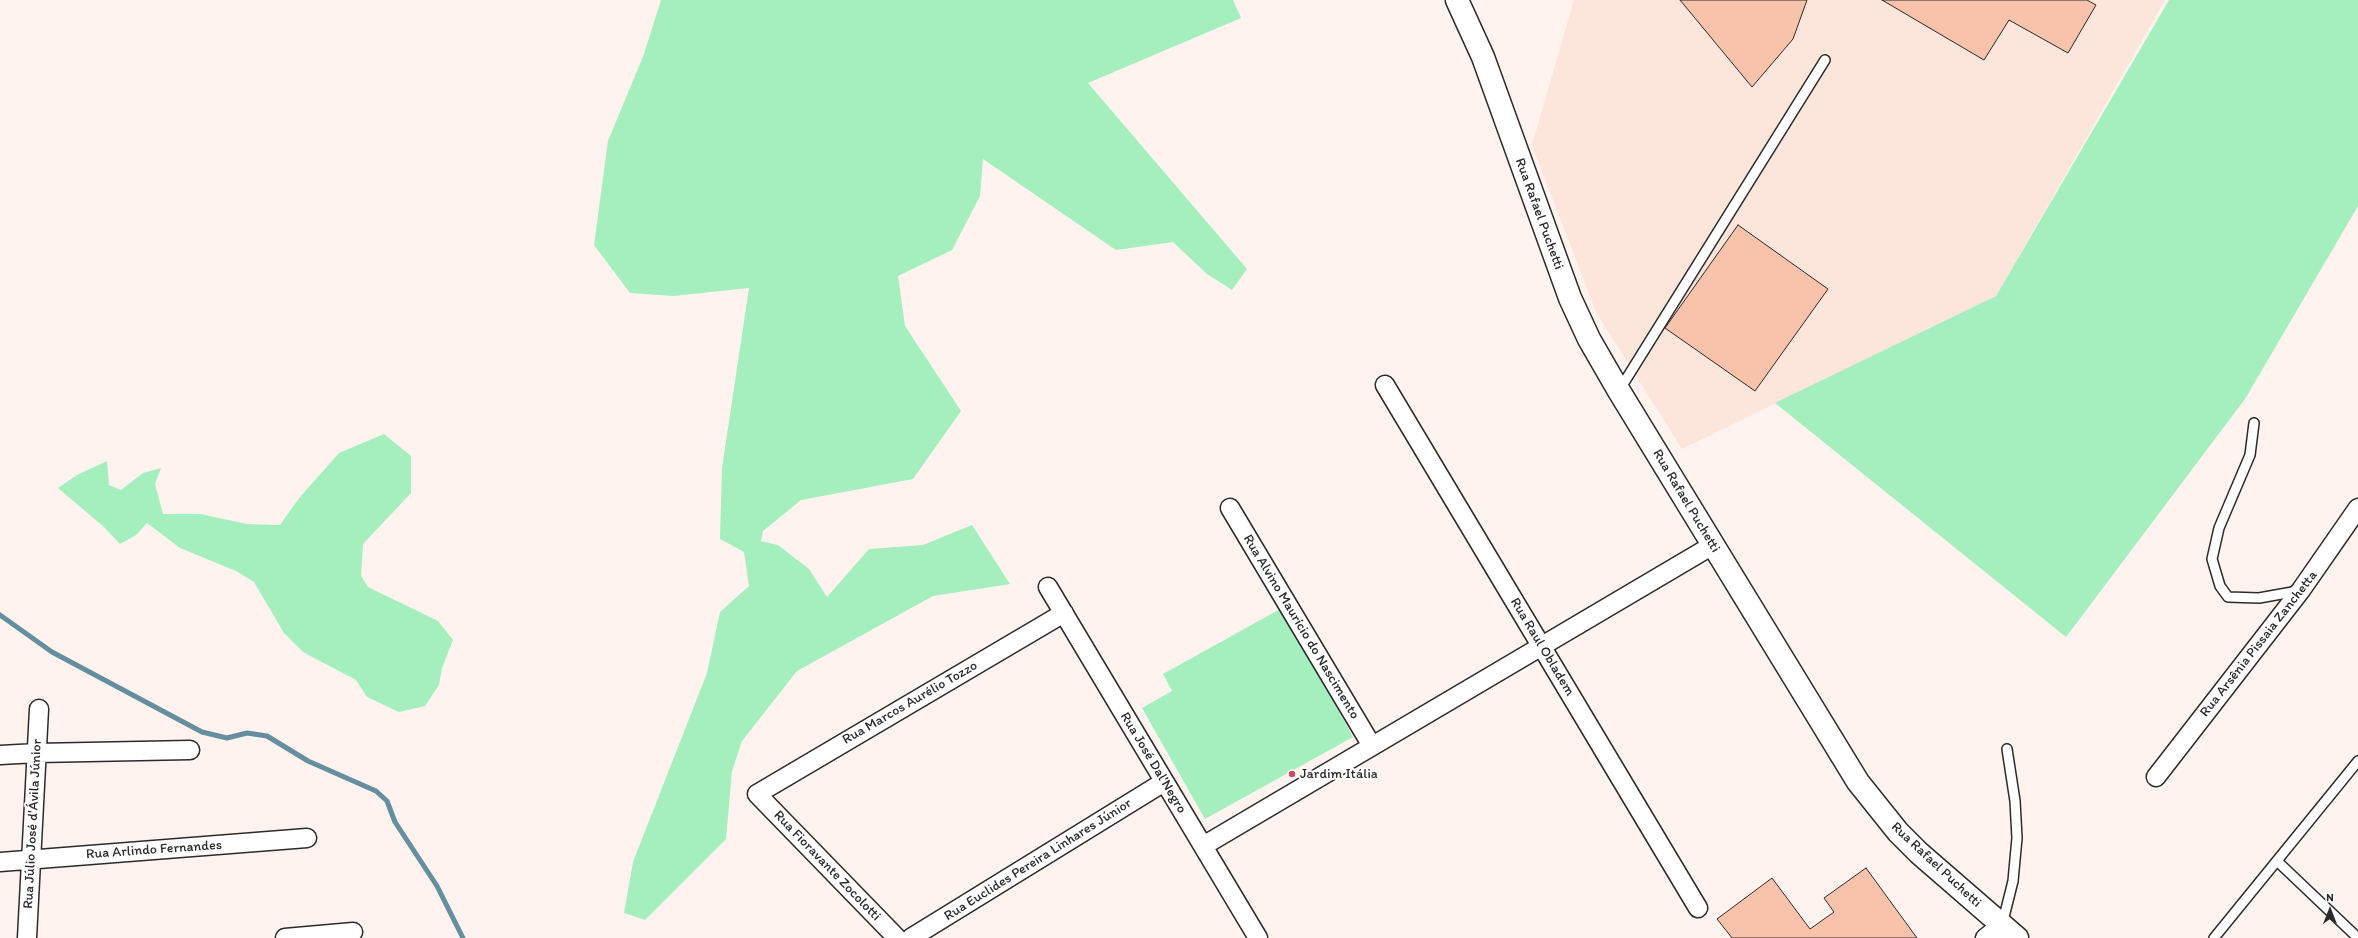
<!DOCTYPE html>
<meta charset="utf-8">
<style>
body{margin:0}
#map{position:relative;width:2358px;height:938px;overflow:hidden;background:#fef3ee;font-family:Itim,sans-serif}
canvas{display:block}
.north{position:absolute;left:2310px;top:890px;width:40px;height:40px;-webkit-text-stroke:3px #fff;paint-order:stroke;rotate:0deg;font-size:11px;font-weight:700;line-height:16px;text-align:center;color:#2b2b2b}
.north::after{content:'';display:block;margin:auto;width:14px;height:18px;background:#2b2b2b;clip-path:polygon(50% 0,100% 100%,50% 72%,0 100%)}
</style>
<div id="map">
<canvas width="2358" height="938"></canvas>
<div class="north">N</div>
</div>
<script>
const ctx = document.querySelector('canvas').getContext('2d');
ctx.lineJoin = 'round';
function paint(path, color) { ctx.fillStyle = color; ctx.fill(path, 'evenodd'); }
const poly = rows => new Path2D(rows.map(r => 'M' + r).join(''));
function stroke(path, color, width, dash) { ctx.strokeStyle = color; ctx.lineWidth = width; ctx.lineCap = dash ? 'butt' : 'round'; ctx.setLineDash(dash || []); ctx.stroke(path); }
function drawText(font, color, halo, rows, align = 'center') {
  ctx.font = font + ' Itim,sans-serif'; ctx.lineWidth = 4; ctx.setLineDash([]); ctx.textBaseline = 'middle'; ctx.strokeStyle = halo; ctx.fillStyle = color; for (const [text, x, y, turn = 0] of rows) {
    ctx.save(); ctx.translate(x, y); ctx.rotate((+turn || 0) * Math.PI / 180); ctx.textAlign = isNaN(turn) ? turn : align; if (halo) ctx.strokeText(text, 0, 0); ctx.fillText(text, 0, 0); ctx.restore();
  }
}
paint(poly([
 [1574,0,2165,0,1996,296,1682,449,1596,312,1532,145]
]), '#fce5da');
paint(poly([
 [661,0,1233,0,1241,18,1088,83,1247,269,1232,290,1207,274,1173,242,1116,250,983,159,980,196,952,250,898,276,905,326,961,411,913,479,801,500,763,531,761,541,778,545,809,569,827,597,869,549,923,545,972,525,1010,584,933,596,797,671,742,741,732,771,726,839,645,920,624,913,633,862,707,673,720,612,749,586,744,552,720,539,722,468,749,288,673,296,630,293,594,245,608,141,644,54],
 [2169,0,2358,0,2358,206,2245,399,2066,637,1775,403,1996,296],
 [384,434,411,456,411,493,363,544,361,576,368,587,438,621,453,640,442,668,439,685,425,706,399,712,367,697,356,680,303,652,284,633,254,582,236,571,180,548,147,523,136,535,120,544,104,527,58,488,77,475,107,461,109,485,121,490,143,473,161,468,155,484,163,514,200,514,247,524,280,525,300,497,339,453],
 [1282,608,1353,737,1205,819,1142,708,1172,691,1163,674]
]), '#a5eebd');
stroke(poly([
 [0,615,52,652,202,732,227,738,247,733,267,736,308,761,376,791,387,801,395,822,437,886,463,938]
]), '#658e9f', 5);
const building = poly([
 [1680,0,1807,0,1793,39,1752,87,1680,0],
 [1882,0,2087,0,2096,5,2068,53,2009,20,1984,60,1882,0],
 [1738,225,1828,289,1755,391,1665,328,1738,225],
 [1866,868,1917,938,1732,938,1717,919,1772,878,1810,929,1834,912,1824,898,1866,868]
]);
paint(building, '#f8c3aa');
stroke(building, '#2b2b2b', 1);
const service = poly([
 [1620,389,1825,60],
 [2254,423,2250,455,2219,528,2212,559,2220,586,2228,597,2259,598,2298,591],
 [2277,861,2358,938],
 [2002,925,2013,881,2017,838,2015,801,2007,749],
 [2214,938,2358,761]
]);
const minor = poly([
 [1385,385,1698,908],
 [1230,508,1372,746],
 [1048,587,1258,938],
 [0,755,37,753,190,750],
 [2156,777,2301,590,2358,508],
 [1203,846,1713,545],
 [0,862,307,838],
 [27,938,39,709],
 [285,938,353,932],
 [897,938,757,794,1064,613],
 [911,938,1164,782],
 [1985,938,2002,925]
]);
const tertiary = poly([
 [1457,0,1483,57,1570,298,1589,339,1619,391,1858,782,1898,832,1919,853,2017,938]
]);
stroke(service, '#2b2b2b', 12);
stroke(minor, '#2b2b2b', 21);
stroke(tertiary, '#2b2b2b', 25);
stroke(service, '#fff', 9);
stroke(minor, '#fff', 18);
stroke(tertiary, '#fff', 22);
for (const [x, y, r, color] of [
 [1292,774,4,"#d1495b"]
]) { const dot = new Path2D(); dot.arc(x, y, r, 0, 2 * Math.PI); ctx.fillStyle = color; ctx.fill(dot); stroke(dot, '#fff', 1.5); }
drawText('14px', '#2b2b2b', '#fff', [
 ["Rua Rafael Puchetti",1539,214,70],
 ["Rua Rafael Puchetti",1686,501,59],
 ["Rua Alvino Maurício do Nascimento",1301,627,59],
 ["Rua Arsênia Pissaia Zanchetta",2259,644,-52],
 ["Rua Raul Obladem",1542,647,59],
 ["Rua Marcos Aurélio Tozzo",910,703,-30],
 ["Rua José Dal'Negro",1153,763,59],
 ["Rua Júlio José d'Ávila Júnior",33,824,-87],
 ["Rua Arlindo Fernandes",154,850,-4],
 ["Rua Euclides Pereira Linhares Júnior",1038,860,-32],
 ["Rua Rafael Puchetti",1936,865,43],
 ["Rua Fioravante Zocolotti",827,866,46]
]);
drawText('14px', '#2b2b2b', '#fff', [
 ["Jardim Itália",1300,774]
], 'left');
</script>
